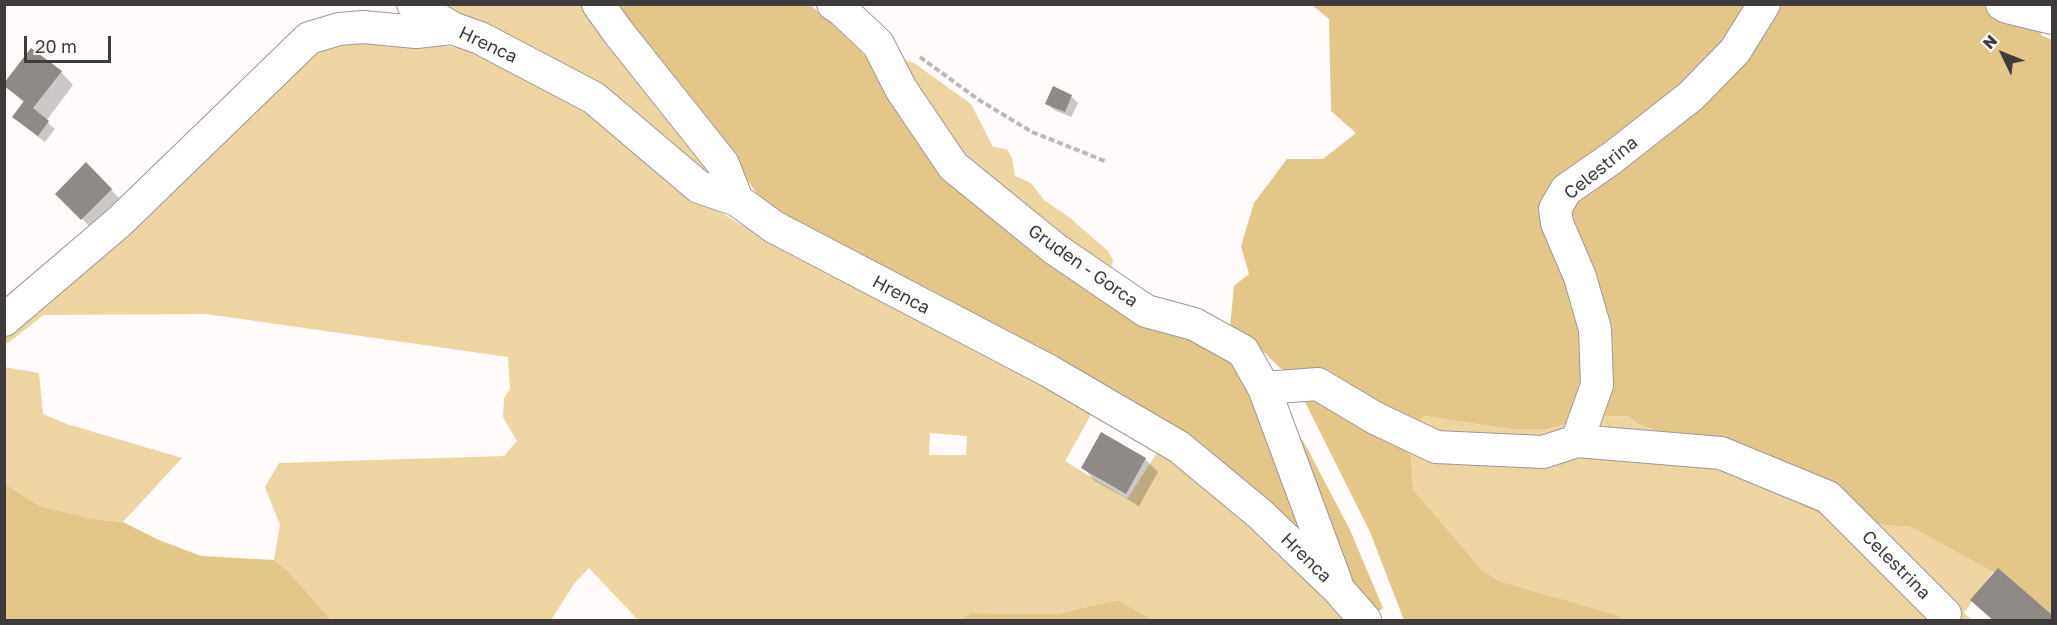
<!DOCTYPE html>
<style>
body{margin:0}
#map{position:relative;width:2057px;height:625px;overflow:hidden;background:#fefbfa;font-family:"Golos Text",sans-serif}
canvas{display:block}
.frame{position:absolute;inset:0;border:6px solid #3f3b3b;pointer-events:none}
.north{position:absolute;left:1973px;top:24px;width:60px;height:60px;-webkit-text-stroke:4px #fff;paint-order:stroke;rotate:313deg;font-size:16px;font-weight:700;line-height:24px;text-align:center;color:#3f3b3b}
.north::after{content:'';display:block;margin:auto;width:21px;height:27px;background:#3f3b3b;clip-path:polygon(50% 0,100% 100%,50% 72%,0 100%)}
.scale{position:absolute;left:24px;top:36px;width:87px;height:27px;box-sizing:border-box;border:3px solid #3f3b3b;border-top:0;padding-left:8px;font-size:18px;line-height:21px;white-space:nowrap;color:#3f3b3b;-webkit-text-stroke:4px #fff;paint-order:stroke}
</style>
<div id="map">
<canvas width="2057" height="625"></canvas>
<div class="frame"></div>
<div class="north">N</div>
<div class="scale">20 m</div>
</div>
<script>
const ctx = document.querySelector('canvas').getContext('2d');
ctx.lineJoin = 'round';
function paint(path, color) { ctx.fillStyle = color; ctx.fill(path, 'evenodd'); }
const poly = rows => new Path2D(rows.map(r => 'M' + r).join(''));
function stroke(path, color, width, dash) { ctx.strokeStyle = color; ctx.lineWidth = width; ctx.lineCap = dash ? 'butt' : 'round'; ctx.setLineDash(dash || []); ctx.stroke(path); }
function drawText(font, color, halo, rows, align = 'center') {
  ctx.font = font + ' "Golos Text",sans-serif'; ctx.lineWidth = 5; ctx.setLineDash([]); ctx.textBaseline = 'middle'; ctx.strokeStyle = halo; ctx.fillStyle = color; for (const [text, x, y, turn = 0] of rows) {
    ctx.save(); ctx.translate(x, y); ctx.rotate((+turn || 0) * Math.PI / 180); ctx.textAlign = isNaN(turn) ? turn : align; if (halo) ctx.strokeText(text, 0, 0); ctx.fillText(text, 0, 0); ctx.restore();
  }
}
paint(poly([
 [437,5,583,5,712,164,703,171],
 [325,40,432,44,461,48,501,61,560,90,708,205,777,246,1096,406,1065,461,1127,499,1160,448,1213,487,1354,620,1153,620,1118,600,1057,614,970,613,962,620,638,620,589,568,574,584,551,620,331,620,289,572,274,560,280,525,265,487,279,463,504,456,517,441,503,417,504,398,510,389,508,357,206,314,44,315,5,345,5,326],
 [930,433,967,436,966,455,929,455],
 [905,60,914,63,971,104,993,147,1007,149,1012,158,1015,176,1031,183,1044,200,1070,218,1108,251,1113,260,1109,276,1034,218,960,149,901,65],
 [4,367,39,373,43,414,67,424,182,458,123,522,94,519,40,506,5,484],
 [1425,416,1509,429,1548,429,1592,417,1628,416,1640,425,1673,437,1837,521,1911,527,1993,572,1964,613,1972,620,1622,620,1617,615,1499,581,1480,568,1413,489,1411,455,1390,440]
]), '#ecd5a1');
paint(poly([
 [809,4,850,38,885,80,955,180,1156,321,1257,372,1306,446,1350,530,1383,608,1373,616,1179,436,762,202,732,157,608,5],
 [1312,5,2024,5,2043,24,2041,35,2052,40,2052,620,2050,620,1993,572,1911,527,1837,521,1803,506,1762,469,1640,425,1628,416,1592,417,1548,429,1509,429,1425,416,1390,441,1411,455,1413,489,1480,568,1499,581,1617,615,1622,620,1404,620,1370,532,1295,382,1254,343,1230,327,1234,286,1249,274,1241,246,1254,203,1287,159,1323,159,1356,133,1331,111,1329,19],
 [5,484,40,506,94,519,123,522,159,540,201,556,274,560,289,572,331,620,5,620],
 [1118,600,1153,620,962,620,970,613,1057,614]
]), '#e2c789');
paint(poly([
 [61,72,73,85,46,121,55,129,45,142,20,123,24,103,5,85],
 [1071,96,1078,103,1071,117,1054,110,1047,104],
 [86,164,124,203,95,232,57,194],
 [1145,459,1158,472,1139,506,1095,481,1083,468],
 [1998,570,2052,617,2052,620,1992,620,1972,600]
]), '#0003');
paint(poly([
 [31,48,62,71,33,108,49,121,38,136,12,117,24,101,4,86,4,83],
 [1053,86,1072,95,1065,112,1045,104],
 [86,162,112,189,81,220,55,194],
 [1101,432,1146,458,1126,494,1081,468],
 [1998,568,2052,615,2052,620,1993,620,1970,600]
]), '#908a86');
const minor = poly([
 [413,4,452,28,480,38,594,98,699,187,737,200,774,227,1049,371,1179,447,1260,514,1338,589,1365,620],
 [598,4,618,32,723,164,737,200],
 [833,4,842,10,878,44,901,89,953,166,1055,249,1146,311,1194,324,1243,351,1264,388,1336,582],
 [2002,4,2007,7,2052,18],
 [4,320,119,222,309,38,339,29,363,27,416,32,452,28],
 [1264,388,1318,384,1375,418,1436,447,1543,452,1577,441,1597,385,1595,329,1580,277,1557,223,1555,209,1566,190,1612,158,1691,96,1735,51,1764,4],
 [1577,441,1721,453,1828,497,1945,614]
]);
stroke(minor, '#9f9797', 34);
stroke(poly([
 [920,57,979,100,1032,132,1105,161]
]), '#bcb9b8', 4, [6, 3]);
stroke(minor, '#fff', 32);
drawText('18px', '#3f3b3b', '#fff', [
 ["Hrenca",488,45,25],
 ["Celestrina",1601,168,-39],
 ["Gruden - Gorca",1083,266,35],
 ["Hrenca",901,295,28],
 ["Hrenca",1306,558,44],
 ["Celestrina",1896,565,45]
]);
</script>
